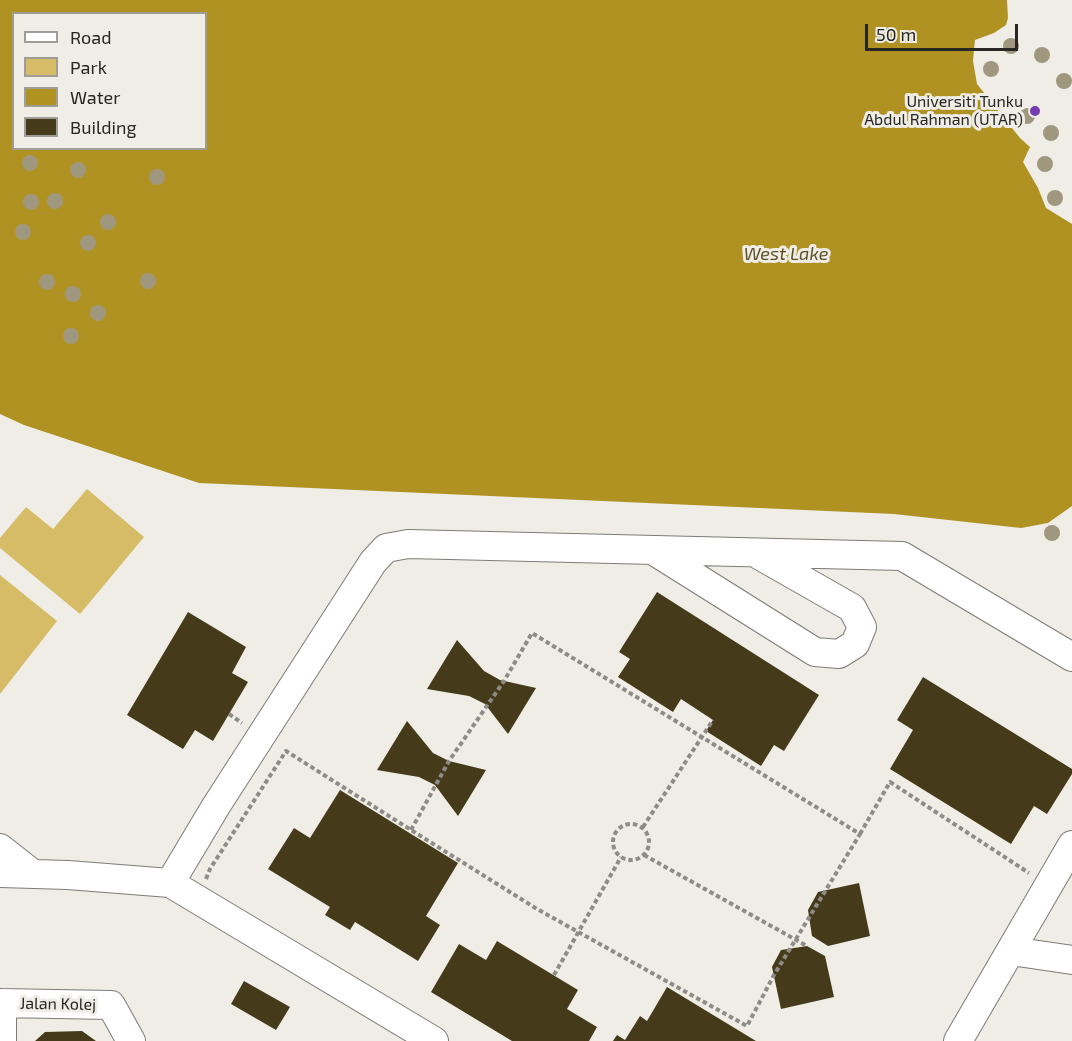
<!DOCTYPE html>
<style>
body{margin:0}
#map{position:relative;width:1072px;height:1041px;overflow:hidden;background:#efede6;font-family:"Exo 2",sans-serif}
canvas{display:block}
.legend{position:absolute;left:12px;top:12px;width:195px;height:138px;box-sizing:border-box;background:#efede6;border:2px solid #9f9d98;margin:0;padding:8px 10px;list-style:none;font-size:18px;color:#272623}
.legend li{display:flex;align-items:center;gap:12px;height:30px}
.legend b{width:30px;border:2px solid #9f9d98}
.scale{position:absolute;left:865px;top:24px;width:153px;height:27px;box-sizing:border-box;border:3px solid #272623;border-top:0;padding-left:8px;font-size:18px;line-height:21px;white-space:nowrap;color:#272623;-webkit-text-stroke:4px #efede6;paint-order:stroke}
</style>
<div id="map">
<canvas width="1072" height="1041"></canvas>
<ul class="legend">
<li><b style="height:8px;background:#fff"></b>Road</li>
<li><b style="height:16px;background:#d6bc66"></b>Park</li>
<li><b style="height:16px;background:#af9222"></b>Water</li>
<li><b style="height:16px;background:#453b1b"></b>Building</li>
</ul>
<div class="scale">50 m</div>
</div>
<script>
const ctx = document.querySelector('canvas').getContext('2d');
ctx.lineJoin = 'round';
function paint(path, color) { ctx.fillStyle = color; ctx.fill(path, 'evenodd'); }
const poly = rows => new Path2D(rows.map(r => 'M' + r).join(''));
function stroke(path, color, width, dash) { ctx.strokeStyle = color; ctx.lineWidth = width; ctx.lineCap = dash ? 'butt' : 'round'; ctx.setLineDash(dash || []); ctx.stroke(path); }
function drawText(font, color, halo, rows, align = 'center') {
  ctx.font = font + ' "Exo 2",sans-serif'; ctx.lineWidth = 6; ctx.setLineDash([]); ctx.textBaseline = 'middle'; ctx.strokeStyle = halo; ctx.fillStyle = color; for (const [text, x, y, turn = 0] of rows) {
    ctx.save(); ctx.translate(x, y); ctx.rotate((+turn || 0) * Math.PI / 180); ctx.textAlign = isNaN(turn) ? turn : align; if (halo) ctx.strokeText(text, 0, 0); ctx.fillText(text, 0, 0); ctx.restore();
  }
}
paint(poly([
 [87,489,144,537,80,614,0,548,0,538,26,507,53,529],
 [0,575,57,621,0,694]
]), '#d6bc66');
paint(poly([
 [0,0,1007,0,1008,18,1006,25,994,33,975,40,973,61,977,84,1020,138,1030,147,1023,162,1038,188,1046,208,1072,224,1072,506,1048,523,1021,528,894,514,199,483,24,425,0,414],
 [14,14,206,14,206,148,14,148]
]), '#af9222');
paint(poly([
 [657,592,819,695,784,751,774,745,761,766,706,731,713,720,681,699,673,712,618,677,630,659,619,652],
 [188,612,246,647,232,673,248,682,213,741,195,730,183,749,127,715],
 [457,640,484,671,500,680,536,688,508,734,485,704,469,696,427,689],
 [923,677,1072,769,1072,774,1047,814,1034,806,1011,844,890,769,913,730,897,720],
 [407,721,433,753,449,761,486,770,458,816,435,785,419,777,377,770],
 [340,790,458,863,426,916,440,925,418,961,355,922,350,930,325,915,330,907,268,869,294,828,310,838],
 [859,883,870,936,828,946,812,936,808,910,818,892],
 [497,941,578,990,567,1009,597,1027,589,1041,512,1041,431,992,459,944,486,960],
 [807,946,825,956,834,997,781,1009,772,967,781,950],
 [244,981,290,1007,276,1030,231,1004],
 [667,987,756,1041,613,1041,617,1035,625,1040,640,1016,647,1021],
 [82,1031,96,1041,35,1041,45,1032]
]), '#453b1b');
const minor = poly([
 [654,551,815,652,839,654,855,644,862,627,852,608,759,555],
 [0,848,33,874],
 [0,873,68,875,170,883,434,1041],
 [170,883,216,806,373,562,386,548,408,544,902,556,1072,657],
 [1011,951,1072,960],
 [0,1003,111,1005,131,1041],
 [2,1041,2,1003],
 [958,1041,1072,845]
]);
stroke(minor, '#7d7b75', 30);
stroke(poly([
 [229,714,242,723],
 '613 842a18 18 0 1 1 36 0a18 18 0 1 1-36 0Z',
 [643,827,713,720],
 [860,834,890,782,1029,873],
 [644,855,807,946],
 [206,879,210,869,286,751,411,830,537,909,747,1026,774,975,860,834,532,633,504,681,449,761,411,830],
 [554,975,621,857]
]), '#8d8c87', 4, [4.5, 3]);
stroke(minor, '#fff', 28);
ctx.fillStyle = '#a0987e';
for (const [x, y] of [
 [1011,46],
 [1042,55],
 [991,69],
 [1064,81],
 [1027,116],
 [1051,133],
 [30,163],
 [1045,164],
 [78,170],
 [157,177],
 [1055,198],
 [55,201],
 [31,202],
 [108,222],
 [23,232],
 [88,243],
 [148,281],
 [47,282],
 [73,294],
 [98,313],
 [71,336],
 [1052,533]
]) { ctx.beginPath(); ctx.arc(x, y, 8, 0, 2 * Math.PI); ctx.fill(); }
for (const [x, y, r, color] of [
 [1035,111,6,"#773bb1"]
]) { const dot = new Path2D(); dot.arc(x, y, r, 0, 2 * Math.PI); ctx.fillStyle = color; ctx.fill(dot); stroke(dot, '#efede6', 2); }
drawText('16px', '#272623', '#efede6', [
 ["Universiti Tunku",1023,102],
 ["Abdul Rahman (UTAR)",1023,120]
], 'right');
drawText('16px', '#272623', '#efede6', [
 ["Jalan Kolej",58,1004,1]
]);
drawText('italic 18px', '#5d5126', '#efede6', [
 ["West Lake",786,254]
]);
</script>
